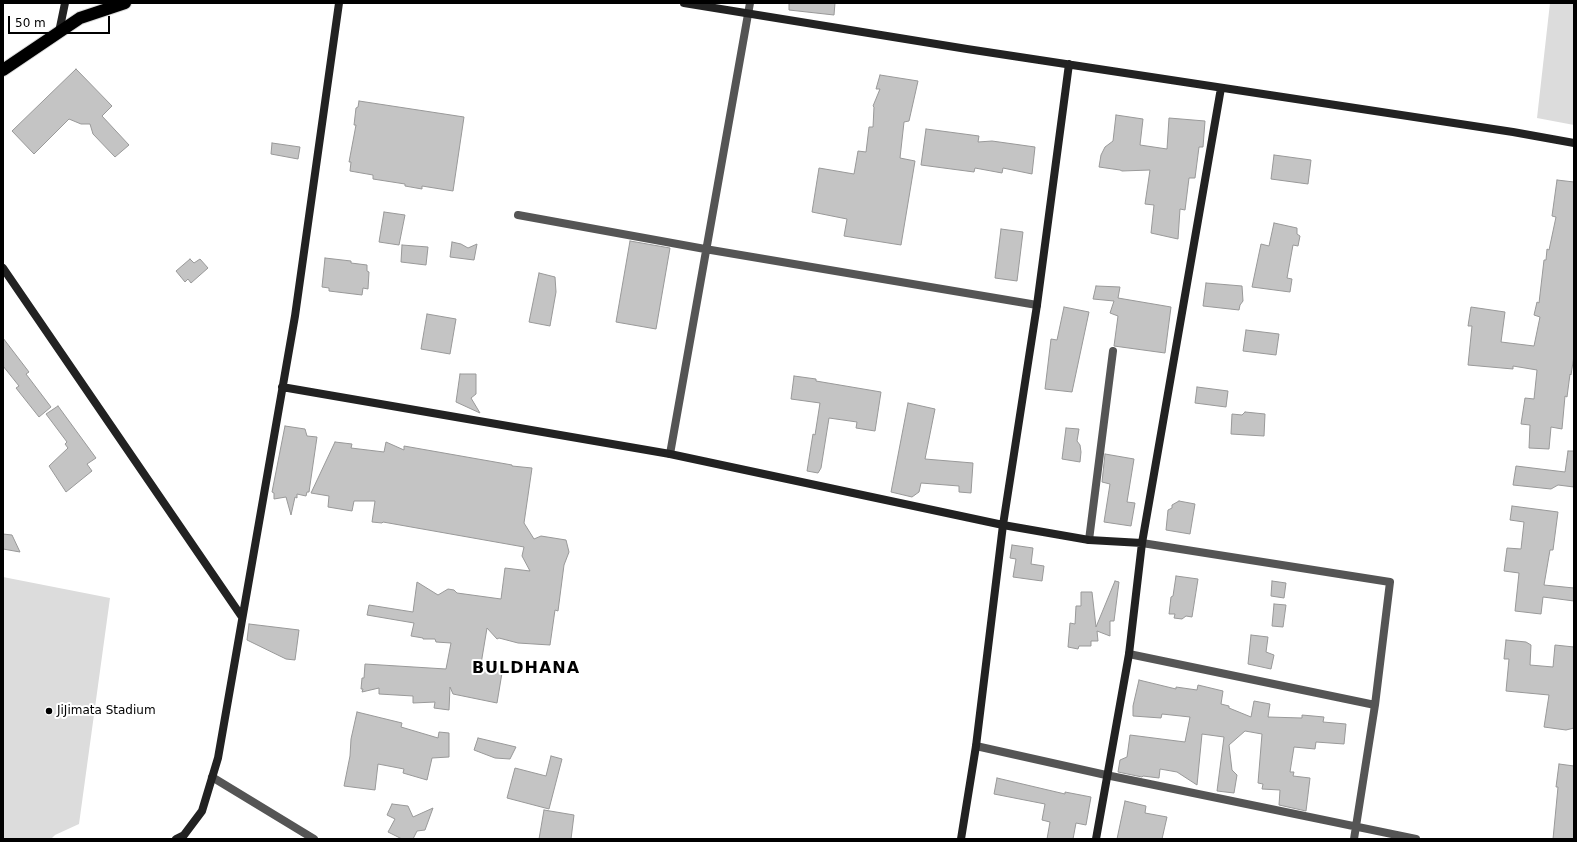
<!DOCTYPE html>
<style>
body{margin:0}
#map{position:relative;width:1577px;height:842px;overflow:hidden;background:#fff;font-family:"DejaVu Sans",sans-serif}
canvas{display:block}
.frame{position:absolute;inset:0;border:4px solid #000;pointer-events:none}
.scale{position:absolute;left:8px;top:16px;width:102px;height:18px;box-sizing:border-box;border:2px solid #000;border-top:0;padding-left:5px;font-size:12px;line-height:14px;white-space:nowrap;color:#000;-webkit-text-stroke:3px #fff;paint-order:stroke}
</style>
<div id="map">
<canvas width="1577" height="842"></canvas>
<div class="frame"></div>
<div class="scale">50 m</div>
</div>
<script>
const ctx = document.querySelector('canvas').getContext('2d');
ctx.lineJoin = 'round';
function paint(path, color) { ctx.fillStyle = color; ctx.fill(path, 'evenodd'); }
const poly = rows => new Path2D(rows.map(r => 'M' + r).join(''));
function stroke(path, color, width, dash) { ctx.strokeStyle = color; ctx.lineWidth = width; ctx.lineCap = dash ? 'butt' : 'round'; ctx.setLineDash(dash || []); ctx.stroke(path); }
function drawText(font, color, halo, rows, align = 'center') {
  ctx.font = font + ' "DejaVu Sans",sans-serif'; ctx.lineWidth = 4; ctx.setLineDash([]); ctx.textBaseline = 'middle'; ctx.strokeStyle = halo; ctx.fillStyle = color; for (const [text, x, y, turn = 0] of rows) {
    ctx.save(); ctx.translate(x, y); ctx.rotate((+turn || 0) * Math.PI / 180); ctx.textAlign = isNaN(turn) ? turn : align; if (halo) ctx.strokeText(text, 0, 0); ctx.fillText(text, 0, 0); ctx.restore();
  }
}
paint(poly([
 [1550,3,1574,3,1574,125,1537,118],
 [3,577,110,598,79,824,55,835,51,839,3,839]
]), '#dcdcdc');
const building = poly([
 [789,3,835,3,834,15,789,10,789,3],
 [76,69,112,106,102,116,129,145,115,157,93,134,90,124,81,124,69,119,34,154,12,131,76,69],
 [880,75,918,81,909,121,904,122,900,158,915,161,901,245,844,236,847,219,812,212,819,168,854,174,858,151,866,152,869,127,873,127,874,107,873,106,880,89,876,89,880,75],
 [359,101,464,117,453,191,422,186,422,189,405,186,405,184,373,179,373,175,350,171,351,162,349,162,356,125,354,125,356,108,358,107,359,101],
 [1116,115,1143,119,1140,145,1167,149,1169,118,1205,121,1203,147,1199,147,1195,178,1189,178,1185,210,1180,209,1178,239,1151,233,1154,205,1145,204,1150,170,1122,171,1120,170,1099,167,1101,155,1105,147,1113,141,1116,115],
 [926,129,979,136,978,142,992,141,1035,147,1032,174,1003,168,1002,173,975,168,974,172,921,165,926,129],
 [272,143,300,147,298,159,271,154,272,143],
 [1274,155,1311,160,1308,184,1271,179,1274,155],
 [1557,180,1574,182,1574,356,1571,375,1570,374,1567,397,1565,396,1562,429,1551,427,1549,449,1529,448,1530,425,1521,424,1525,398,1534,399,1537,370,1513,366,1513,369,1468,365,1472,326,1468,326,1471,307,1505,312,1501,342,1534,346,1540,317,1534,315,1537,302,1539,303,1544,260,1546,260,1547,249,1549,250,1556,217,1552,216,1557,180],
 [384,212,405,215,399,245,379,242,384,212],
 [1274,223,1297,228,1297,234,1300,236,1298,246,1293,245,1287,278,1292,279,1290,292,1252,287,1261,244,1269,246,1274,223],
 [1001,229,1023,232,1017,281,995,278,1001,229],
 [630,241,670,248,656,329,616,322,630,241],
 [452,242,461,244,468,248,477,244,474,260,450,257,452,242],
 [402,245,428,247,426,265,401,262,402,245],
 [325,258,351,261,351,263,367,265,367,271,369,272,368,289,363,288,362,295,329,291,329,288,322,287,325,258],
 [190,259,194,263,200,259,208,268,191,283,188,279,185,282,176,271,190,259],
 [539,273,555,277,556,292,550,326,529,322,539,273],
 [1206,283,1242,286,1243,301,1240,305,1239,310,1203,306,1206,283],
 [1096,286,1120,287,1118,298,1171,307,1165,353,1114,346,1118,316,1110,313,1114,301,1093,299,1096,286],
 [1064,307,1089,312,1072,392,1045,389,1051,339,1057,340,1064,307],
 [427,314,456,319,450,354,421,349,427,314],
 [1246,330,1279,334,1276,355,1243,351,1246,330],
 [3,338,29,372,26,374,51,407,39,417,16,388,19,386,3,366,3,338],
 [460,374,476,374,476,394,471,398,480,413,456,402,460,374],
 [794,376,816,379,816,381,881,392,875,431,856,428,857,422,829,418,821,468,818,473,807,471,813,434,815,435,820,403,791,399,794,376],
 [1197,387,1228,391,1226,407,1195,403,1197,387],
 [908,403,935,409,925,459,973,463,971,493,959,492,959,486,921,483,919,492,912,497,891,492,908,403],
 [58,406,96,458,87,464,92,471,66,492,49,466,68,448,65,444,67,442,46,414,58,406],
 [1245,412,1265,414,1264,436,1231,434,1232,414,1242,415,1245,412],
 [285,426,305,429,307,436,317,437,309,492,307,492,306,496,297,494,297,498,295,497,291,515,286,497,274,499,274,493,272,492,285,426],
 [1066,428,1079,429,1077,441,1080,445,1081,452,1080,462,1062,459,1066,428],
 [335,442,352,444,351,448,384,452,386,442,404,450,404,446,512,465,512,466,532,468,524,523,534,539,541,536,566,540,569,552,564,565,558,611,555,610,550,645,518,643,499,638,497,639,487,628,481,664,503,667,497,703,453,694,450,687,449,710,434,708,435,702,413,703,413,696,379,694,379,688,362,692,363,689,361,689,362,678,364,678,365,664,446,669,451,643,436,642,435,639,423,639,423,638,411,636,414,623,367,615,369,605,413,612,417,582,438,595,448,589,454,590,457,593,501,599,505,568,530,571,522,556,524,547,383,522,382,523,372,522,375,501,354,501,352,511,328,507,329,496,311,493,335,442],
 [1568,451,1574,451,1574,487,1558,485,1551,489,1513,485,1516,466,1565,472,1568,451],
 [1105,454,1134,459,1127,502,1135,503,1131,526,1104,522,1110,484,1102,482,1105,454],
 [1179,501,1195,504,1190,534,1166,530,1168,510,1172,508,1172,505,1179,501],
 [1512,506,1558,512,1553,550,1550,550,1544,585,1574,588,1574,601,1543,597,1541,614,1515,611,1519,573,1504,571,1507,548,1521,549,1524,522,1510,520,1512,506],
 [3,534,12,535,20,552,3,549,3,534],
 [1012,545,1033,548,1031,564,1044,566,1042,581,1013,577,1016,559,1010,558,1012,545],
 [1176,576,1198,579,1192,617,1186,616,1182,619,1174,618,1175,614,1169,614,1171,597,1173,596,1176,576],
 [1115,581,1119,582,1114,621,1110,621,1110,636,1097,631,1098,641,1091,641,1091,646,1079,646,1078,649,1068,647,1070,623,1075,624,1076,606,1081,606,1081,592,1092,592,1096,627,1115,581],
 [1272,581,1286,583,1284,598,1271,596,1272,581],
 [1274,604,1286,605,1283,627,1272,626,1274,604],
 [249,624,299,630,295,660,286,659,247,640,249,624],
 [1251,635,1268,637,1266,652,1274,655,1271,669,1248,664,1251,635],
 [1506,640,1526,642,1531,645,1530,665,1553,667,1555,645,1574,647,1574,728,1566,730,1544,727,1549,695,1506,691,1509,659,1504,659,1506,640],
 [1139,680,1176,689,1176,687,1197,690,1198,685,1223,691,1221,704,1229,706,1229,708,1251,717,1254,701,1270,704,1268,717,1302,718,1302,715,1324,717,1323,722,1346,724,1344,744,1316,742,1315,749,1294,747,1290,772,1294,772,1293,776,1310,778,1306,811,1279,805,1280,790,1262,789,1263,784,1258,783,1262,734,1245,731,1229,745,1232,770,1237,775,1234,793,1217,791,1224,737,1202,734,1197,785,1177,772,1160,769,1159,778,1143,776,1142,777,1118,772,1120,760,1127,757,1130,735,1185,742,1190,717,1162,714,1161,718,1133,716,1133,706,1139,680],
 [357,712,402,723,401,727,438,738,439,732,449,733,449,757,432,758,427,780,403,773,404,769,378,764,375,790,344,786,350,756,351,739,357,712],
 [478,738,516,747,510,759,495,758,474,750,478,738],
 [551,756,562,759,549,809,507,798,515,768,546,776,551,756],
 [1559,764,1574,766,1574,839,1553,839,1558,787,1556,787,1559,764],
 [997,778,1065,794,1065,792,1091,797,1086,825,1076,823,1073,839,1047,839,1050,822,1042,820,1045,804,994,794,997,778],
 [1125,801,1146,806,1145,813,1167,817,1162,839,1117,839,1125,801],
 [392,804,408,806,413,817,433,808,425,830,417,831,413,839,402,839,388,832,395,819,387,815,392,804],
 [544,810,574,815,571,839,539,839,544,810]
]);
paint(building, '#c4c4c4');
stroke(building, '#999', 1);
const highway = poly([
 [3,70,80,18,125,3]
]);
stroke(highway, '#dbdbdb', 14);
stroke(poly([
 [518,215,705,249,1037,305],
 [670,454,750,3],
 [1089,540,1113,351],
 [1129,654,1375,705,1390,582,1142,543],
 [976,746,1106,775,1416,839],
 [212,777,314,839],
 [1354,839,1375,705]
]), '#555', 8);
stroke(poly([
 [684,3,967,49,1513,132,1574,143],
 [59,32,65,3],
 [3,268,242,617],
 [282,387,670,454,1003,525,1089,540,1142,543],
 [176,839,184,835,202,811,218,758,295,316,339,3],
 [961,839,976,746,1003,525,1037,305,1069,64],
 [1096,839,1129,654,1142,543,1221,88]
]), '#222', 8);
stroke(highway, '#000', 12);
for (const [x, y, r, color] of [
 [49,711,4,"#000"]
]) { const dot = new Path2D(); dot.arc(x, y, r, 0, 2 * Math.PI); ctx.fillStyle = color; ctx.fill(dot); stroke(dot, '#fff', 1.5); }
drawText('12px', '#000', '#fff', [
 ["JiJimata Stadium",57,711]
], 'left');
ctx.letterSpacing = '1px';
drawText('bold 16px', '#000', '#fff', [
 ["BULDHANA",526,669]
]);
ctx.letterSpacing = '0px';
</script>
